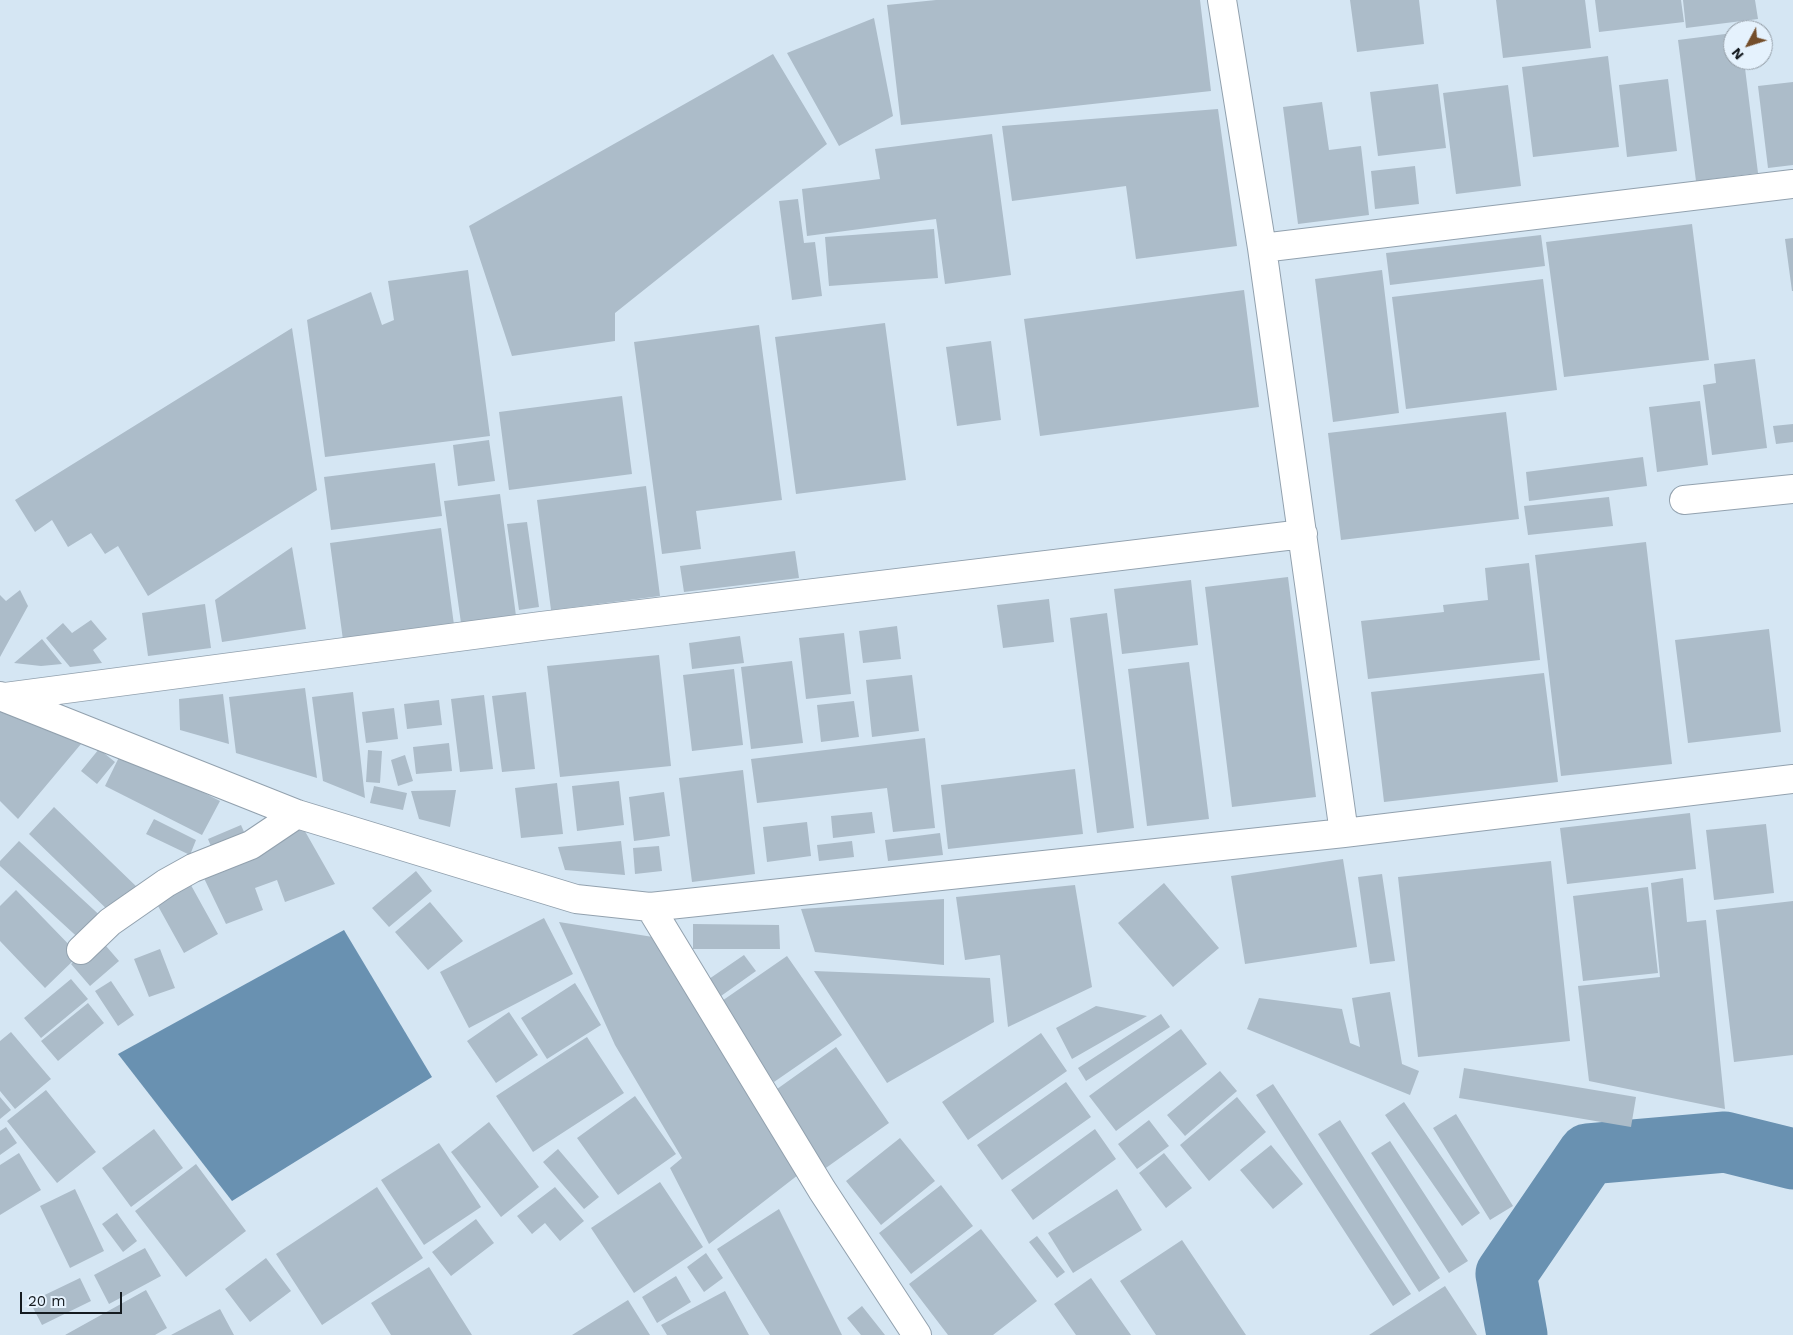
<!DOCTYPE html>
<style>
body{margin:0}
#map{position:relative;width:1793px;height:1335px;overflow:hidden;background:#d5e6f3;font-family:"Work Sans",sans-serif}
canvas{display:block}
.north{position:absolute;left:1723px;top:20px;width:50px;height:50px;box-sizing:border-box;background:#e5f2fd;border:1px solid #929ca5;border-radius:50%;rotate:230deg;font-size:14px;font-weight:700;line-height:20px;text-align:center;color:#151b20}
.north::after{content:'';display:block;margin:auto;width:18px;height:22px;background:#744e2b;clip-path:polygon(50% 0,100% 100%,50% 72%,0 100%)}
.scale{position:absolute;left:20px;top:1292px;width:102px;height:22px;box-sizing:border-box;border:2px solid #151b20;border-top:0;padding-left:6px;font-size:15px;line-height:18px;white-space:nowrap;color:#151b20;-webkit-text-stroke:4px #e5f2fd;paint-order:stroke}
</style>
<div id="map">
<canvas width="1793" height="1335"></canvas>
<div class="north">N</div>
<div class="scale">20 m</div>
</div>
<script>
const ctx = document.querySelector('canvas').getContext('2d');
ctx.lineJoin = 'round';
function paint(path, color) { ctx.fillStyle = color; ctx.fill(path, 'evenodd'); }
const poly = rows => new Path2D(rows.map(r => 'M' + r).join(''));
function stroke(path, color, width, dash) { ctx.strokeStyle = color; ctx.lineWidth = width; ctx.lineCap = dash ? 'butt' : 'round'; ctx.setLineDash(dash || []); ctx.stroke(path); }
paint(poly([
 [344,930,432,1077,232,1201,118,1054]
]), '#6991b1');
stroke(poly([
 [1517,1335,1506,1274,1588,1154,1725,1142,1793,1159]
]), '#6991b1', 61);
paint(poly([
 [936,0,1200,0,1211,91,901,125,887,5],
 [1350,0,1419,0,1424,44,1357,52],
 [1496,0,1585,0,1591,48,1503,58],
 [1595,0,1681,0,1684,22,1599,32],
 [1683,0,1755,0,1758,19,1686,28],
 [874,18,893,116,839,146,787,53],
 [1733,33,1733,60,1744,60,1758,173,1696,181,1678,40],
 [773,54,827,144,615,313,615,341,512,356,469,226],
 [1608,56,1619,147,1533,157,1522,67],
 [1668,79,1677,151,1627,157,1619,85],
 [1793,82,1793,165,1768,168,1758,86],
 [1438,84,1446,148,1378,156,1370,92],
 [1508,85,1521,186,1456,194,1443,93],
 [1322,102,1329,150,1361,146,1369,215,1298,224,1283,107],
 [1218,109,1237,246,1136,259,1126,186,1012,201,1002,126],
 [992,134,1011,275,945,284,936,219,807,236,802,189,880,179,875,149],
 [1415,166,1419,204,1375,209,1371,171],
 [798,199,804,243,815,242,822,296,792,300,779,201],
 [1692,224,1709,360,1564,377,1546,242],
 [934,229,938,278,829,286,825,237],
 [1541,235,1545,266,1390,285,1386,253],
 [1793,238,1793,291,1792,291,1785,239],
 [468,270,490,436,325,457,307,320,371,292,382,325,394,320,388,281],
 [1382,270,1399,413,1333,422,1315,279],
 [1543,279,1557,390,1406,409,1392,297],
 [1244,290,1259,407,1040,436,1024,319],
 [885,323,906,480,796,494,775,337],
 [759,325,782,500,696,511,701,549,662,554,634,342],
 [292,328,317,490,148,596,118,546,105,554,91,533,68,547,52,520,35,532,15,500],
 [991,341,1001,420,957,426,946,347],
 [1755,359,1767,448,1712,455,1703,385,1716,383,1714,364],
 [622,396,632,474,509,490,499,412],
 [1700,401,1708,465,1657,472,1649,407],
 [1506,412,1519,519,1341,540,1328,433],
 [1793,424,1793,442,1776,444,1773,426],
 [489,440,495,481,458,486,453,445],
 [1643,457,1647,486,1529,501,1526,472],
 [435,463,442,516,331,530,324,477],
 [646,486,660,596,551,610,537,500],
 [500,494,516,616,461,623,444,501],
 [1609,497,1613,526,1528,535,1524,506],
 [527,522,539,607,519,610,507,524],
 [441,528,454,625,343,640,330,543],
 [1646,542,1672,764,1561,776,1535,555],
 [292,547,306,629,222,642,215,600],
 [795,551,799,578,684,592,680,566],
 [1529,563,1540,660,1368,679,1361,621,1444,612,1443,605,1488,600,1485,568],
 [1288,577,1316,797,1232,807,1205,587],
 [1191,580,1198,645,1122,654,1114,589],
 [20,590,28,606,0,657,0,595,6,601],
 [1049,599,1054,642,1003,648,997,605],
 [205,604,211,648,148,656,142,613],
 [1107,613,1134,828,1097,833,1070,618],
 [91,620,107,639,93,650,102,663,70,667,46,638,63,623,72,633],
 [897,626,901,659,863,663,859,631],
 [1769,629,1781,732,1688,743,1675,640],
 [844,633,851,694,806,699,799,638],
 [740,636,744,663,692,669,689,643],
 [42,639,62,664,41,666,14,663],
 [659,655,671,766,560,777,547,666],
 [792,661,803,743,751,749,741,667],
 [1189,662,1209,819,1147,826,1128,669],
 [734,669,743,745,692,751,683,675],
 [1544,673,1558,782,1384,802,1371,692],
 [912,675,919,731,872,737,866,680],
 [305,688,317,778,236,753,229,697],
 [353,692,365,798,323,781,312,697],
 [526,692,535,769,502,772,492,696],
 [223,694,229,744,180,730,179,699],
 [484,695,493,769,460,772,451,699],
 [439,700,442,725,407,729,404,704],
 [854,701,859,737,821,742,817,705],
 [394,708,398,739,366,743,362,712],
 [0,710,81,744,18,819,0,801],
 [925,738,935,828,893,832,887,788,757,803,751,759],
 [449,743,452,771,416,774,413,747],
 [99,749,115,762,97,784,81,771],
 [368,750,382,751,380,783,366,782],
 [122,751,220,801,202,835,105,786],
 [405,755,413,781,398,786,391,760],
 [1075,769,1083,834,948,849,941,785],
 [743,770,755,874,692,882,679,778],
 [619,781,624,825,577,831,572,786],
 [557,783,563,834,521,838,515,788],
 [374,786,407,793,403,810,370,803],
 [456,790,450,827,419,819,411,791],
 [664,792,670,836,634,841,629,797],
 [54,807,139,889,114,916,29,834],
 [872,812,875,833,833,838,831,816],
 [1690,813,1696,869,1567,884,1560,828],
 [154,819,196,840,190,855,146,834],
 [807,822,811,856,767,862,763,827],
 [1766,824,1774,893,1714,900,1706,830],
 [241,825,248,841,215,856,208,839],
 [302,826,335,884,285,902,277,880,255,888,263,910,226,924,201,872],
 [940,833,943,855,888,861,885,840],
 [19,841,106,921,85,944,0,866,0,861],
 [621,841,625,875,565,870,558,847],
 [852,841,854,857,819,861,817,845],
 [659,846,662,871,635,874,633,848],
 [1343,859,1357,947,1245,964,1231,876],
 [1551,861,1570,1041,1418,1057,1398,877],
 [416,871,432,891,389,927,372,908],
 [1382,874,1395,961,1370,964,1358,877],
 [187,878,218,934,184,953,153,897],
 [1683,878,1687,922,1706,920,1725,1109,1589,1081,1578,986,1660,977,1651,883],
 [1164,883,1219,948,1173,987,1118,923],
 [1075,885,1092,987,1008,1027,1000,955,965,960,956,897],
 [1648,887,1658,973,1583,981,1573,896],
 [16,890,79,955,45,988,0,941,0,906],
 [944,899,944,965,815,952,801,909],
 [1793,901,1793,1055,1734,1062,1716,910],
 [430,902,463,941,428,970,395,932],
 [544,918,573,974,469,1028,440,972],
 [559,922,653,937,798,1175,709,1244,670,1168,682,1158,615,1045],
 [693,924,779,925,780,949,693,949],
 [100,939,119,961,90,986,71,964],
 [160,949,175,988,149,997,134,959],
 [744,955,756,971,721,996,709,979],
 [787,956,842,1035,774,1082,719,1003],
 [814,971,990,978,994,1022,887,1083],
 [71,979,88,999,41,1038,24,1018],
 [111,981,134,1015,118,1026,95,991],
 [575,983,601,1025,547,1059,521,1018],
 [1390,992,1402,1064,1419,1071,1410,1095,1247,1029,1259,998,1342,1009,1350,1043,1360,1047,1352,998],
 [88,1003,104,1023,58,1061,41,1041],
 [1096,1006,1147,1016,1072,1059,1056,1028],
 [509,1012,538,1055,496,1083,467,1041],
 [1161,1014,1170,1027,1086,1081,1078,1068],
 [1181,1029,1207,1064,1116,1131,1089,1096],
 [11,1032,51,1079,15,1109,0,1091,0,1041],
 [1041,1033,1067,1071,968,1140,942,1102],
 [587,1037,624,1093,533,1152,496,1096],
 [836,1047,889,1123,823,1170,770,1094],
 [1464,1068,1636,1097,1631,1127,1459,1098],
 [1220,1071,1237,1091,1185,1136,1167,1115],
 [1066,1082,1091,1117,1002,1180,977,1145],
 [1273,1084,1411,1294,1393,1306,1256,1095],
 [46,1090,96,1152,57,1183,7,1121],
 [635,1096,676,1154,618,1195,577,1138],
 [0,1097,11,1110,0,1119],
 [1237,1097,1266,1132,1209,1181,1180,1145],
 [1404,1102,1480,1213,1462,1226,1385,1115],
 [1456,1114,1513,1206,1490,1220,1433,1128],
 [1149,1120,1169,1146,1137,1169,1118,1144],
 [1340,1120,1440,1278,1419,1292,1318,1134],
 [489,1122,539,1187,501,1217,451,1152],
 [6,1127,17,1143,0,1155,0,1131],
 [154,1129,183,1168,131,1207,102,1168],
 [1095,1129,1116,1159,1033,1220,1011,1190],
 [900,1138,935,1181,881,1225,846,1181],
 [1390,1141,1468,1261,1449,1273,1371,1153],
 [439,1143,481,1207,424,1245,381,1180],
 [1271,1145,1303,1184,1273,1209,1240,1170],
 [558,1149,599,1197,584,1209,543,1162],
 [19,1153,41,1190,0,1215,0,1165],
 [1164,1153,1192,1188,1166,1208,1139,1173],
 [196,1164,246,1231,186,1277,135,1211],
 [660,1182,703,1247,634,1293,591,1228],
 [941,1185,973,1226,911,1274,879,1233],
 [377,1187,423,1258,322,1325,276,1254],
 [555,1187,584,1221,560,1241,545,1223,532,1234,517,1216],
 [75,1189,104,1251,70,1268,40,1206],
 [1117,1189,1142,1230,1073,1273,1048,1233],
 [779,1209,842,1335,770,1335,717,1249],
 [117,1213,137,1241,123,1252,102,1224],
 [476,1219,494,1243,451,1276,432,1252],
 [981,1229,1037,1301,993,1335,948,1335,909,1284],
 [1037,1236,1065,1272,1057,1278,1029,1242],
 [1182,1240,1246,1335,1156,1335,1120,1281],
 [145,1248,161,1276,109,1304,94,1275],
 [706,1253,723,1278,704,1292,687,1267],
 [266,1258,291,1291,250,1322,225,1289],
 [429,1267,472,1335,391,1335,371,1303],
 [676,1276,691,1302,657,1323,642,1297],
 [80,1278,91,1301,42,1325,30,1302],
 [1091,1278,1131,1335,1076,1335,1054,1304],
 [1445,1286,1477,1335,1369,1335],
 [146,1290,167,1328,155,1335,65,1335],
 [725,1291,749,1335,667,1335,661,1325],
 [628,1300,650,1335,572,1335],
 [862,1306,885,1335,861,1335,847,1318],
 [220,1309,234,1335,171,1335]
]), '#acbcc9');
const minor = poly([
 [1222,0,1262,248,1344,833],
 [1262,248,1793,184],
 [1684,500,1793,489],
 [0,696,297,814,576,899,650,907,1344,833,1793,779],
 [5,697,541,626,1303,534],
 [650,907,822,1190,917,1335],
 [81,950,110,922,166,883,193,868,251,845,297,814]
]);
stroke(minor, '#92a1ae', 30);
stroke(minor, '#fff', 28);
</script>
